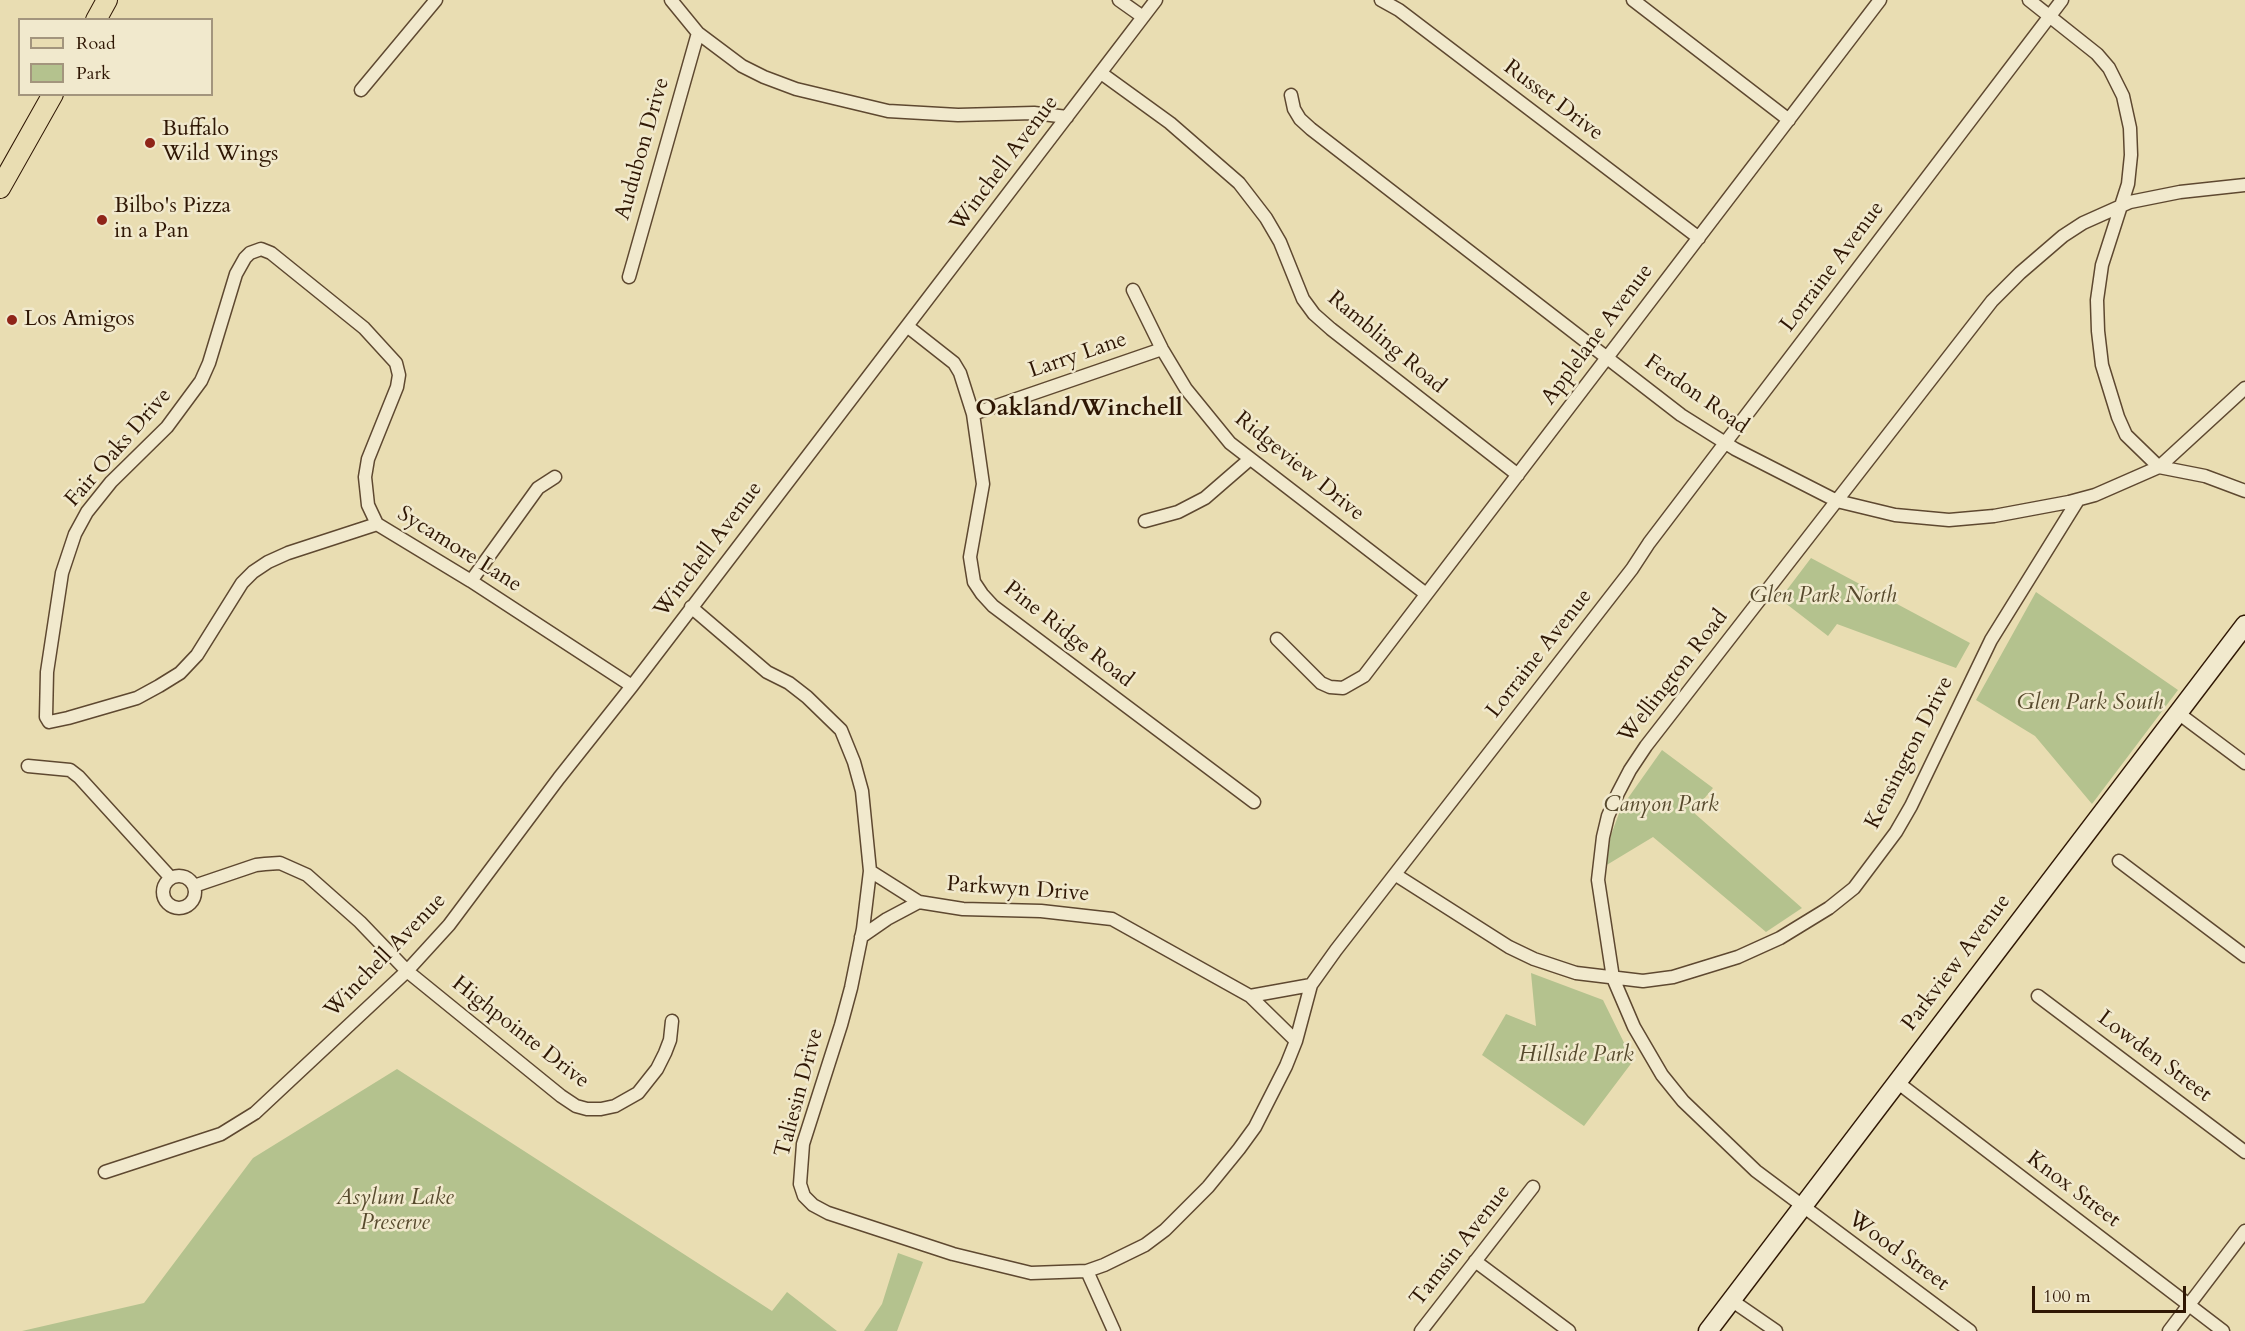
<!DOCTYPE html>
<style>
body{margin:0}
#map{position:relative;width:2245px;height:1331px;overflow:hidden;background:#e9ddb2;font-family:Cardo,serif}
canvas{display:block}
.legend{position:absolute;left:18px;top:18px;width:195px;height:78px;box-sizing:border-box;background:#f1e9cd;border:2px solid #a3957d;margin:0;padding:8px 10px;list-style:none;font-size:18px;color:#2f1704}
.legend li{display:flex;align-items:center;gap:12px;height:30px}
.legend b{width:30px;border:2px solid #a3957d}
.scale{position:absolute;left:2032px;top:1286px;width:154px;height:27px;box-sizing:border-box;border:3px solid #2f1704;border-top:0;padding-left:8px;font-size:18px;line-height:21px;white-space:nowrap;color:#2f1704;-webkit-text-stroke:4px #f1e9cd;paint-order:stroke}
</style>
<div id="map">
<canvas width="2245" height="1331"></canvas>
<ul class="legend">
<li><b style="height:8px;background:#e9ddb2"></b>Road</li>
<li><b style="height:16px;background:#b4c28e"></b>Park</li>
</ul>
<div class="scale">100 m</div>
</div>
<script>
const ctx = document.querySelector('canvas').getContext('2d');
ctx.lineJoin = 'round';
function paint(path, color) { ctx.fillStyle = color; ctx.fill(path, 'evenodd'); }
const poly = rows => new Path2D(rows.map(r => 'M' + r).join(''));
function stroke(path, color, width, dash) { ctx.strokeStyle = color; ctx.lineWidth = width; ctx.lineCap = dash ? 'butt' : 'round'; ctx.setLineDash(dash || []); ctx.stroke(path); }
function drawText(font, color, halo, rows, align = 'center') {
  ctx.font = font + ' Cardo,serif'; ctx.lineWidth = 5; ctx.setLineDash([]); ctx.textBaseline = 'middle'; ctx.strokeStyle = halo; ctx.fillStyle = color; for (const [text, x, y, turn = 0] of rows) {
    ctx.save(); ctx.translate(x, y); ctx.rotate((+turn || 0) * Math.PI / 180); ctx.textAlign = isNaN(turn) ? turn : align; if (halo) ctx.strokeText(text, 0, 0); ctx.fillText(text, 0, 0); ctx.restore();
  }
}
paint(poly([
 [1811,558,1970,643,1956,668,1837,624,1828,636,1780,599],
 [2036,592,2178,690,2092,804,2035,736,1976,700],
 [1662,750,1713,788,1693,812,1802,908,1766,932,1653,837,1605,866,1611,835,1621,808],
 [1531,973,1603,1000,1633,1061,1584,1126,1482,1055,1506,1014,1536,1026],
 [397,1069,772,1311,787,1292,837,1331,22,1331,144,1303,253,1158],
 [898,1253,923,1262,897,1331,864,1331,882,1304]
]), '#b4c28e');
const street = poly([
 [671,0,698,33,742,66,764,77,796,89,888,111,958,115,1034,113,1067,117],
 [1119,0,1143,17],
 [1381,0,1399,10,1699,238],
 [1633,0,1789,120],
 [2029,0,2097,54,2109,68,2123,96,2130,128,2131,155,2128,184,2102,265,2097,300,2098,331,2102,365,2118,417,2126,435,2159,467,2205,476,2245,491],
 [1101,73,1170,123,1239,183,1266,218,1280,242,1303,299,1314,314,1331,329,1518,475],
 [361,90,436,0],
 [1291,95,1294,109,1300,119,1311,129,1681,415,1735,449,1837,501,1895,515,1949,520,1994,516,2069,502,2095,495,2159,467,2245,388],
 [629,277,698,33],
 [1133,290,1162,349,1186,389,1230,443,1426,594],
 [907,326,954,363,960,373,973,414,983,484,970,557,974,582,982,594,993,606,1254,802],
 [973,414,1162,349],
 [1145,521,1178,512,1205,498,1250,459],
 [377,524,288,553,268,562,253,572,242,583,197,655,180,673,159,686,137,698,68,718,49,722,46,717,47,672,62,573,75,534,87,512,111,482,167,427,201,381,209,363,236,274,245,258,250,253,261,249,271,253,364,328,396,363,399,375,397,387,368,459,365,477,368,505,377,524,471,581,632,686],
 [471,581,538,488,555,477],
 [691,607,767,672,789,683,807,697,841,730,854,762,862,791,870,871,863,929,851,988,841,1025,803,1144,800,1184,804,1196,813,1205,828,1213,953,1254,1031,1273,1087,1271,1104,1265,1145,1245,1165,1230,1208,1187,1239,1149,1255,1127,1286,1066,1296,1041,1311,985,1336,950,1632,569,1649,543,2062,0],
 [1277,639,1321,683,1330,687,1343,688,1364,676,1880,0],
 [2178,713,2245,763],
 [28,766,70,770,79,777,170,877],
 [2119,861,2245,956],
 [870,871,919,902,963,909,1041,911,1112,919,1250,996,1311,985],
 [1396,875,1509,947,1534,959,1576,973,1643,981,1673,977,1738,957,1780,938,1829,908,1854,888,1896,832,1911,806,1991,640,2078,500],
 '163 892a16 16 0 1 1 32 0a16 16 0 1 1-32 0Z',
 [194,886,256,865,265,864,280,863,307,875,360,922,407,971,561,1096,576,1106,587,1109,601,1109,615,1106,638,1093,657,1069,665,1053,670,1040,672,1021],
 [861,937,887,919,919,902],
 [1250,996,1296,1041],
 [2038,996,2245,1152],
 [1897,1082,2223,1331],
 [105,1172,221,1134,255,1113,407,971,449,925,559,778,632,686,1156,0],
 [1475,1261,1569,1331],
 [1087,1271,1114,1331],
 [1731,1300,1776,1331],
 [1421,1331,1533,1187],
 [1970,1331,1756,1171,1683,1101,1662,1075,1634,1027,1613,978,1598,880,1603,837,1608,816,1618,793,1630,770,1646,746,1992,301,2020,273,2063,236,2083,223,2130,202,2180,192,2245,185],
 [2169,1331,2245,1231]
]);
const secondary = poly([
 [1708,1331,2245,625]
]);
const primary = poly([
 [96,20,107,0],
 [0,188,53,94]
]);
stroke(street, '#5e4830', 15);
stroke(secondary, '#2f1704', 21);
stroke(primary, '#2f1704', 22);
stroke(street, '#f1e9cd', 12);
stroke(secondary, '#f1e9cd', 18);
stroke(primary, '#e9ddb2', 20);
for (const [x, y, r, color] of [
 [150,143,6,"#8f2418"],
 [102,220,6,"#8f2418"],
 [12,320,6,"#8f2418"]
]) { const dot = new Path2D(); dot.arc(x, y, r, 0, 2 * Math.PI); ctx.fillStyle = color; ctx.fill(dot); stroke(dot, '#f1e9cd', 2); }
drawText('22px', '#2f1704', '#f1e9cd', [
 ["Russet Drive",1553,101,37],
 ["Audubon Drive",643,149,-74],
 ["Winchell Avenue",1005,164,-53],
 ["Lorraine Avenue",1833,267,-53],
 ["Applelane Avenue",1598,335,-53],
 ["Rambling Road",1386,343,40],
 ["Larry Lane",1078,356,-19],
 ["Ferdon Road",1696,395,35],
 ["Fair Oaks Drive",119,448,-49],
 ["Ridgeview Drive",1299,467,39],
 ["Sycamore Lane",459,550,32],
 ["Winchell Avenue",709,550,-53],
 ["Pine Ridge Road",1068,635,38],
 ["Lorraine Avenue",1540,654,-52],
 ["Wellington Road",1674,677,-52],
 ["Kensington Drive",1910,753,-63],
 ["Parkwyn Drive",1018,890,4],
 ["Winchell Avenue",386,956,-46],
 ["Parkview Avenue",1957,963,-53],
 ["Highpointe Drive",520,1033,38],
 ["Lowden Street",2154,1057,37],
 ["Taliesin Drive",800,1093,-75],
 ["Knox Street",2073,1190,37],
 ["Tamsin Avenue",1461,1246,-52],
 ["Wood Street",1898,1252,36]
]);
drawText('22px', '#2f1704', '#f1e9cd', [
 ["Buffalo",162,130],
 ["Wild Wings",162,155],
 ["Bilbo's Pizza",114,207],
 ["in a Pan",114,232],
 ["Los Amigos",24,320]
], 'left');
drawText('italic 22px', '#574a2d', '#f1e9cd', [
 ["Glen Park North",1823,597],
 ["Glen Park South",2090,704],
 ["Canyon Park",1661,806],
 ["Hillside Park",1576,1056],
 ["Asylum Lake",395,1199],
 ["Preserve",395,1224]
]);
drawText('bold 24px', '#2f1704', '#f1e9cd', [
 ["Oakland/Winchell",1079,409]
]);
</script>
